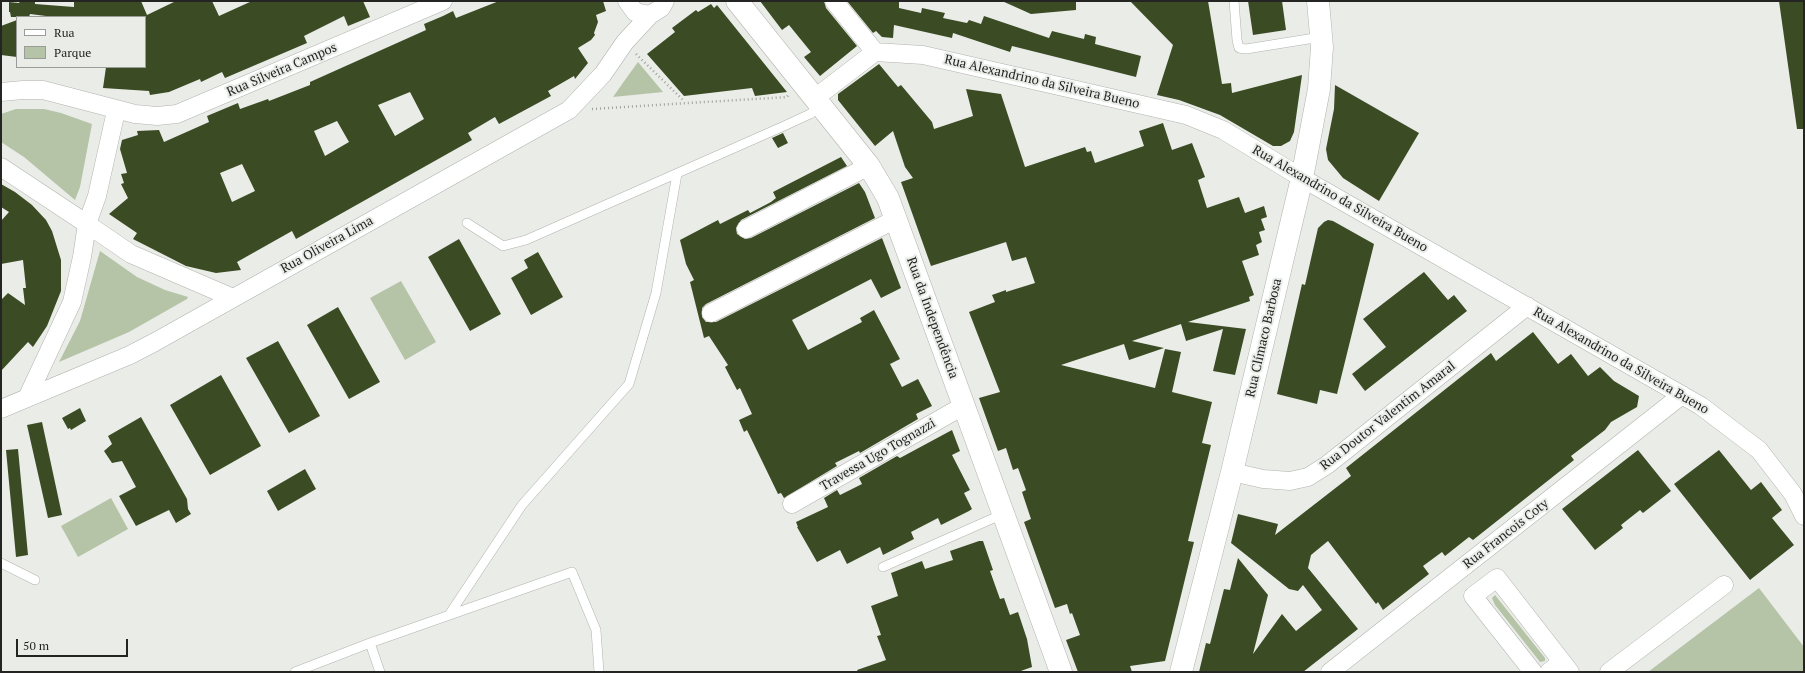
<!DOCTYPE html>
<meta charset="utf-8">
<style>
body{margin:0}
#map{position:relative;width:1805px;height:673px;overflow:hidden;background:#eaece8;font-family:"PT Serif",serif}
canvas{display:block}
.frame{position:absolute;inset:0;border:2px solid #242523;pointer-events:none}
.legend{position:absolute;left:16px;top:16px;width:130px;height:52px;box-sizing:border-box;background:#eaece8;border:1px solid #9b9c99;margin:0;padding:5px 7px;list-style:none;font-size:12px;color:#242523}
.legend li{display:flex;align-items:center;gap:8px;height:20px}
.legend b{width:20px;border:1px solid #9b9c99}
.scale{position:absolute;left:16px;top:639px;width:112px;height:18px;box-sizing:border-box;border:2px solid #242523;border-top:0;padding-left:5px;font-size:12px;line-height:14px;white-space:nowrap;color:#242523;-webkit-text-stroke:3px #eaece8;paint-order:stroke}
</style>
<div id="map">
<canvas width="1805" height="673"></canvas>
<div class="frame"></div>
<ul class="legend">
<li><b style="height:5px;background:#fff"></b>Rua</li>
<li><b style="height:11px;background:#b5c3a6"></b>Parque</li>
</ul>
<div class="scale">50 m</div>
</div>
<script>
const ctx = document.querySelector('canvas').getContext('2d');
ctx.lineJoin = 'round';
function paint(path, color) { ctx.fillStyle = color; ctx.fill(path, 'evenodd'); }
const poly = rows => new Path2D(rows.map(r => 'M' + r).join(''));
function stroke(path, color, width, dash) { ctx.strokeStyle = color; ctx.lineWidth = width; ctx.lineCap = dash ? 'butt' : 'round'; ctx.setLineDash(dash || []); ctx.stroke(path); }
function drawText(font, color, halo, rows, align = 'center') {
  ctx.font = font + ' "PT Serif",serif'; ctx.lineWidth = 4; ctx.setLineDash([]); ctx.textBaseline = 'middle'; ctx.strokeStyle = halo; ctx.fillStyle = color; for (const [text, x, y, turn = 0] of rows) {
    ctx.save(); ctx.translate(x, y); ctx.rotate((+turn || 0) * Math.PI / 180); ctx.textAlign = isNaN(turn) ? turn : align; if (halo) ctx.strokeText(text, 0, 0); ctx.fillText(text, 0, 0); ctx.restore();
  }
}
paint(poly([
 [638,62,663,92,613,97,625,80],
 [16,109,44,109,61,113,92,124,80,187,75,200,24,157,1,142,1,114],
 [100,251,137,277,165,290,188,297,187,299,129,332,59,362,80,321],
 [401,281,436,342,405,360,370,298],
 [111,498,128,529,78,557,61,526],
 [1759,588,1804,647,1804,672,1648,672],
 [1495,595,1545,658,1545,661,1540,662,1495,605,1492,598]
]), '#b5c3a6');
paint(poly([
 [20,1,35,1,35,4,74,7,74,1,141,1,147,15,176,1,212,1,219,16,252,1,363,1,370,17,348,26,344,16,304,36,307,43,225,78,222,72,201,82,200,79,169,92,150,95,149,91,103,88,106,67,145,67,145,17,54,17,30,14,29,17,11,17,10,12,9,12,9,2,19,3],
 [499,1,603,1,606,11,596,15,598,22,594,33,595,35,591,40,578,48,588,63,575,79,574,76,548,91,551,96,499,124,495,117,468,133,472,140,296,239,292,231,237,262,241,270,216,273,186,266,133,239,137,233,109,214,128,198,121,184,124,183,121,174,127,173,120,149,122,140,138,135,137,131,159,130,164,142,209,122,207,116,238,103,240,109,268,99,269,101,310,85,310,82,426,30,424,24,443,16,453,11,456,18],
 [410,92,424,119,395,136,378,105],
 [337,121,349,142,325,156,314,131],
 [242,164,255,191,232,202,220,173],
 [760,1,824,1,826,8,857,46,820,76,804,57,811,52,789,25,782,30],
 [847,1,899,1,899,8,921,13,922,8,945,13,943,18,967,23,969,20,981,24,984,16,1049,38,1052,31,1084,39,1085,34,1096,37,1095,44,1141,56,1136,77,1012,46,1010,52,953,33,952,38,894,25,893,38,882,37,876,31,873,33],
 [1002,1,1076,1,1076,10,1031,14],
 [1130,1,1208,1,1222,84,1231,83,1232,93,1302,75,1294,132,1290,141,1281,146,1273,146,1220,115,1179,100,1157,95,1173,45],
 [1248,1,1282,1,1286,30,1253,35],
 [1779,1,1804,1,1804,129,1797,129],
 [711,4,714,8,717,5,787,92,755,96,752,88,684,96,647,54,675,32,672,28,696,10,698,12],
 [17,20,17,57,1,55,1,26],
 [879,64,898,87,901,85,932,122,934,129,973,116,966,89,1001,94,1025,167,1085,147,1087,152,1091,151,1095,163,1144,146,1139,131,1163,123,1172,150,1192,143,1205,177,1198,180,1207,208,1239,197,1245,213,1264,206,1267,217,1261,219,1265,230,1259,232,1262,242,1256,245,1259,255,1242,261,1254,295,1249,297,1250,301,1188,322,1246,329,1235,375,1213,371,1223,329,1186,341,1181,324,1132,341,1164,348,1129,360,1124,344,1061,365,1155,388,1165,349,1181,352,1172,392,1212,402,1202,443,1211,445,1188,541,1194,542,1165,661,1130,666,1132,672,1078,672,1066,640,1080,635,1072,613,1070,614,1067,604,1055,608,1024,522,1031,519,1022,492,1026,490,1018,468,1013,470,1006,448,998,451,979,398,1000,392,969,312,995,302,992,295,1006,290,1006,292,1035,283,1026,257,1012,261,1006,242,931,266,901,182,913,178,905,167,893,131,875,146,838,100,838,94],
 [1335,85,1419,133,1379,201,1343,178,1328,160,1326,149,1334,109],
 [783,133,788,143,778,148,772,138],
 [841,157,847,166,741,220,736,228,737,234,745,239,751,238,859,183,865,192,875,218,706,304,702,308,702,317,706,322,716,322,882,238,901,288,881,298,871,279,792,320,808,350,862,322,860,318,874,310,900,359,890,364,902,387,918,379,932,406,916,414,918,419,860,453,859,451,835,463,837,466,784,498,781,493,778,494,747,430,744,432,739,420,752,414,740,388,737,390,725,367,728,365,709,336,704,338,690,282,694,280,686,264,680,240,718,220,720,224,748,210,750,213,771,202,776,198,773,192],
 [1,184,15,192,32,205,46,220,52,231,61,260,61,291,47,326,33,347,28,342,1,371,1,300,8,293,25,305,23,288,26,288,23,260,1,264,1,221,9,212,1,207],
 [1328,220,1333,221,1374,244,1337,394,1320,390,1317,404,1277,394,1302,284,1305,285,1318,228,1324,222],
 [459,239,501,314,470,331,428,257],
 [538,252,563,297,531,315,511,278,528,268,524,260],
 [1424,272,1448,300,1454,295,1467,311,1365,391,1352,374,1386,347,1363,319],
 [338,307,380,382,349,399,307,325],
 [1533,332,1558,364,1571,354,1588,376,1600,367,1614,381,1639,396,1637,407,1611,422,1605,430,1571,456,1574,460,1473,540,1469,537,1445,556,1442,552,1423,566,1429,574,1383,610,1378,602,1376,604,1328,541,1311,555,1308,568,1358,629,1303,672,1199,672,1206,643,1210,644,1224,589,1230,590,1238,558,1268,595,1253,654,1282,614,1296,631,1322,610,1303,585,1298,591,1289,589,1231,543,1238,514,1278,524,1275,535,1351,476,1346,468,1491,353,1496,361],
 [278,341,320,416,289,433,246,358],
 [221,375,261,446,210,475,170,405],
 [80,408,86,421,71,430,70,428,68,429,62,418],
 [141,417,187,499,188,509,191,514,176,523,169,510,136,526,119,496,136,487,122,461,112,463,104,451,112,444,108,436],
 [42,422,62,515,48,518,27,425],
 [952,430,960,451,952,455,970,490,964,493,972,509,969,511,941,525,938,518,911,532,914,539,883,555,880,547,847,564,840,550,817,562,797,527,798,527,796,522,828,507,824,498,837,490,840,495,862,484,859,478,897,456,900,458],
 [18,449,28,555,16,557,6,450],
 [1638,450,1671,491,1643,513,1640,510,1621,525,1623,528,1595,550,1562,509],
 [1719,450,1751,490,1761,482,1782,510,1772,518,1794,545,1750,580,1674,484],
 [305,469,316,489,278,511,267,491],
 [979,541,983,541,993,570,990,571,1000,599,1004,598,1010,615,1018,612,1027,639,1032,667,1018,672,858,672,857,670,886,660,877,636,881,635,871,606,898,596,891,573,922,561,925,569,953,560,950,551]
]), '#3b4c24');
const service = poly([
 [1234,1,1237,40,1239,48,1246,49,1321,37],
 [467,223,503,246,526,240,784,126,810,114,821,106],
 [1,563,35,580],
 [883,567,1003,514],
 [449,615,522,505,629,384,656,293,677,174],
 [370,643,380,672],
 [295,672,370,643,572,572,596,630,599,672]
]);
const minor = poly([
 [627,1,635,12,650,15,661,8,665,1],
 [834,1,875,52],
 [1,92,23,90,43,90,135,114,157,116,177,114,443,1],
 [815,98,875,52,923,55,1186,115,1223,130,1302,178,1701,406,1759,450,1793,494,1804,516],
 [116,111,97,196,87,224,131,254,233,298],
 [1,167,87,224,82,257,72,302,27,398],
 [746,229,869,166],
 [711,313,896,219],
 [1,409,130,355,155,342,569,110,603,74,625,42,650,15],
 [1232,472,1263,479,1290,481,1308,477,1327,465,1527,306],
 [792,504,963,406],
 [1330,672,1682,395],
 [1533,672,1473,596,1497,578,1570,672],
 [1549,672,1562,662],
 [1609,672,1724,585]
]);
const secondary = poly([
 [737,1,869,166,888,198,1061,672],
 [1181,672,1232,472,1302,178,1319,89,1322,47,1318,1]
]);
stroke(service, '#b1b3ae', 10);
stroke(minor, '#b1b3ae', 19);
stroke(secondary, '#b1b3ae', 23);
stroke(poly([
 [636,54,684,101],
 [592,109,787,97,789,94]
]), '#a0a19e', 2.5, [1, 3]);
stroke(service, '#fff', 9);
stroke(minor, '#fff', 18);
stroke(secondary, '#fff', 22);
drawText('13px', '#242523', '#eaece8', [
 ["Rua Silveira Campos",282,70,-23],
 ["Rua Alexandrino da Silveira Bueno",1042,82,13],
 ["Rua Alexandrino da Silveira Bueno",1340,199,30],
 ["Rua Oliveira Lima",327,245,-29],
 ["Rua da Independência",932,318,70],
 ["Rua Clímaco Barbosa",1264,338,-77],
 ["Rua Alexandrino da Silveira Bueno",1621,361,30],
 ["Rua Doutor Valentim Amaral",1388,416,-38],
 ["Travessa Ugo Tognazzi",878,455,-30],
 ["Rua Francois Coty",1506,534,-38]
]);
</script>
